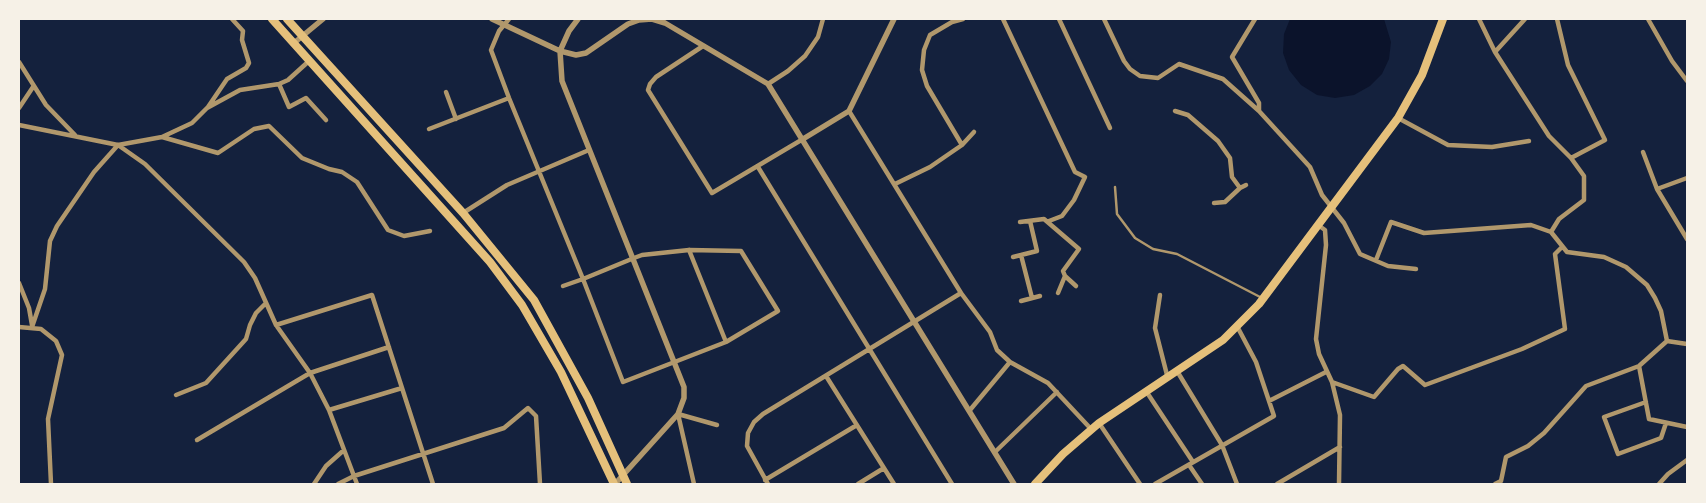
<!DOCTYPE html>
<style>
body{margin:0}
#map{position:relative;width:1706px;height:503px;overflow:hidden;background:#14213d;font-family:Commissioner,sans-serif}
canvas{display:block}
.frame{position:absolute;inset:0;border:20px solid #f6f1e7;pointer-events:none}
</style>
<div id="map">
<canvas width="1706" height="503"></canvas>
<div class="frame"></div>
</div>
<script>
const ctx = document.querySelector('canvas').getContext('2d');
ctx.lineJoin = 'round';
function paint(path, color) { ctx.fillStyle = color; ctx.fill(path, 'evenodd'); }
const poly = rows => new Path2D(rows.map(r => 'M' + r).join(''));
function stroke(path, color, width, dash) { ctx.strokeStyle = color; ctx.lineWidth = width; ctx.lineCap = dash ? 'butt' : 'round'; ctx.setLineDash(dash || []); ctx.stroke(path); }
paint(poly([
 [1290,19,1384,19,1391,42,1389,59,1382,74,1370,86,1354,95,1335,98,1317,95,1301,85,1289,70,1283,53,1284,34]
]), '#0b132b');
stroke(poly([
 [1115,187,1117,214,1135,238,1153,249,1177,254,1262,298]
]), '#b1986c', 2.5);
stroke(poly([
 [509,19,499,31,491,50,509,98,583,279,623,382,726,342,778,311,741,251,689,250,642,255,634,258,583,279,563,286],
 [1003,19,1075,172,1085,177,1074,200,1062,216,1049,221],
 [1059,19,1110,128],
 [1104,19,1124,61,1130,69,1140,76,1158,78,1179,64,1223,79,1259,111,1310,167,1322,195,1344,223,1360,254,1388,266,1416,269],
 [1255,19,1232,57,1259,103,1259,111],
 [1479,19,1495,52,1549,136,1571,158,1584,176,1584,200,1559,219,1551,232],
 [1557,19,1568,65,1605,140,1571,158],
 [1648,19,1672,61,1687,81],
 [703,46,656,77,650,84,648,90,712,193,803,139],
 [1495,52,1525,19],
 [19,62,46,105,75,135],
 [279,84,289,107,306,98,326,120],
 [768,84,788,71,805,56,818,37,823,19],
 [446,92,456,119],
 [208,107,227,79,246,68,249,63,242,40,243,31,232,19],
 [19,108,33,87],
 [849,111,961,293,990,332,997,350,1010,362,1048,383,1091,429],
 [1175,111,1188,115,1218,141,1230,158,1232,177,1240,188,1246,185],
 [1398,118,1448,145,1492,147,1529,141],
 [19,125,118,145,145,164,244,262,255,278,276,325,310,373,329,410,357,484],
 [429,129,509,98],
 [162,137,218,153,254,129,269,126,302,158,329,169,342,172,357,182,388,230,404,236,430,231],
 [118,145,162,137,192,123,207,108,240,90,279,84,288,80,309,61],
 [962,145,927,86,922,70,924,50,930,35,952,22,963,19],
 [1643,152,1657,189,1687,239],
 [758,167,952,484],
 [895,184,930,167,962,145,974,132],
 [1657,189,1687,178],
 [1214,203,1225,202,1240,188],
 [463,213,507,185,589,150],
 [1020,222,1044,219,1079,249,1063,271,1065,276,1076,286],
 [1318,225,1325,230,1326,245,1316,339,1319,354,1332,382,1340,415,1339,484],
 [689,250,726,342],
 [1021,255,1032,298],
 [1013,257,1037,251,1030,221],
 [1376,260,1391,222,1424,233,1531,225,1551,232,1567,252,1604,257,1626,267,1647,285,1655,298,1661,311,1667,341,1639,366,1586,386,1544,433,1528,446,1506,457,1501,481,1495,484],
 [19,283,29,308,32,325],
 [1058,293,1065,276],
 [1160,295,1155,328,1167,375],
 [1021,301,1040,296],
 [276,325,372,295,433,484],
 [19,327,41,329,56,341,62,355,48,419,51,484],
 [32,327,45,289,50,241,57,226,94,172,118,145],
 [1667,341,1687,344],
 [1639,366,1649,419,1687,427],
 [1177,371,1222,445,1237,484],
 [826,376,894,484],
 [1332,382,1374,397,1398,369,1403,366,1425,385,1522,349,1565,329,1555,254,1561,248],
 [1146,391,1193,462],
 [176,395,206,383,246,339,250,325,256,313,266,303],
 [1269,401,1326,372],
 [1646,402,1604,417,1618,454,1661,438,1666,423],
 [329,410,402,388],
 [970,410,1010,362],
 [1099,423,1140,484],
 [197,440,310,373,389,347],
 [995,452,1057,392],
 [1189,465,1202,484],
 [765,480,857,425],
 [314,484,326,466,344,450],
 [338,484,354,476,504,428,528,408,536,416,540,484],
 [694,484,678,414,717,425],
 [768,484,747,446,748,433,754,422,763,414,961,293],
 [858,484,884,468],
 [1155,484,1274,416,1256,362,1238,328],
 [1277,484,1340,447],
 [1659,484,1668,474,1687,460]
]), '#b1986c', 4.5);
stroke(poly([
 [492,19,560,51,576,55,586,53,628,24,639,20,652,19,665,23,768,84,1014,484],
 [578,19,569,31,560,51,562,81,684,387,684,398,678,414,615,484],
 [294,43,323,19],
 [803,139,849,111,894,19]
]), '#b1986c', 5.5);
stroke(poly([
 [1035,484,1063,454,1099,423,1223,340,1259,304,1398,118,1422,75,1443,19]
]), '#e5c07b', 8);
stroke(poly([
 [272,19,490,262,522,305,561,372,614,484],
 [287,19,463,213,534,300,588,398,627,484]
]), '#e5c07b', 8);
</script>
